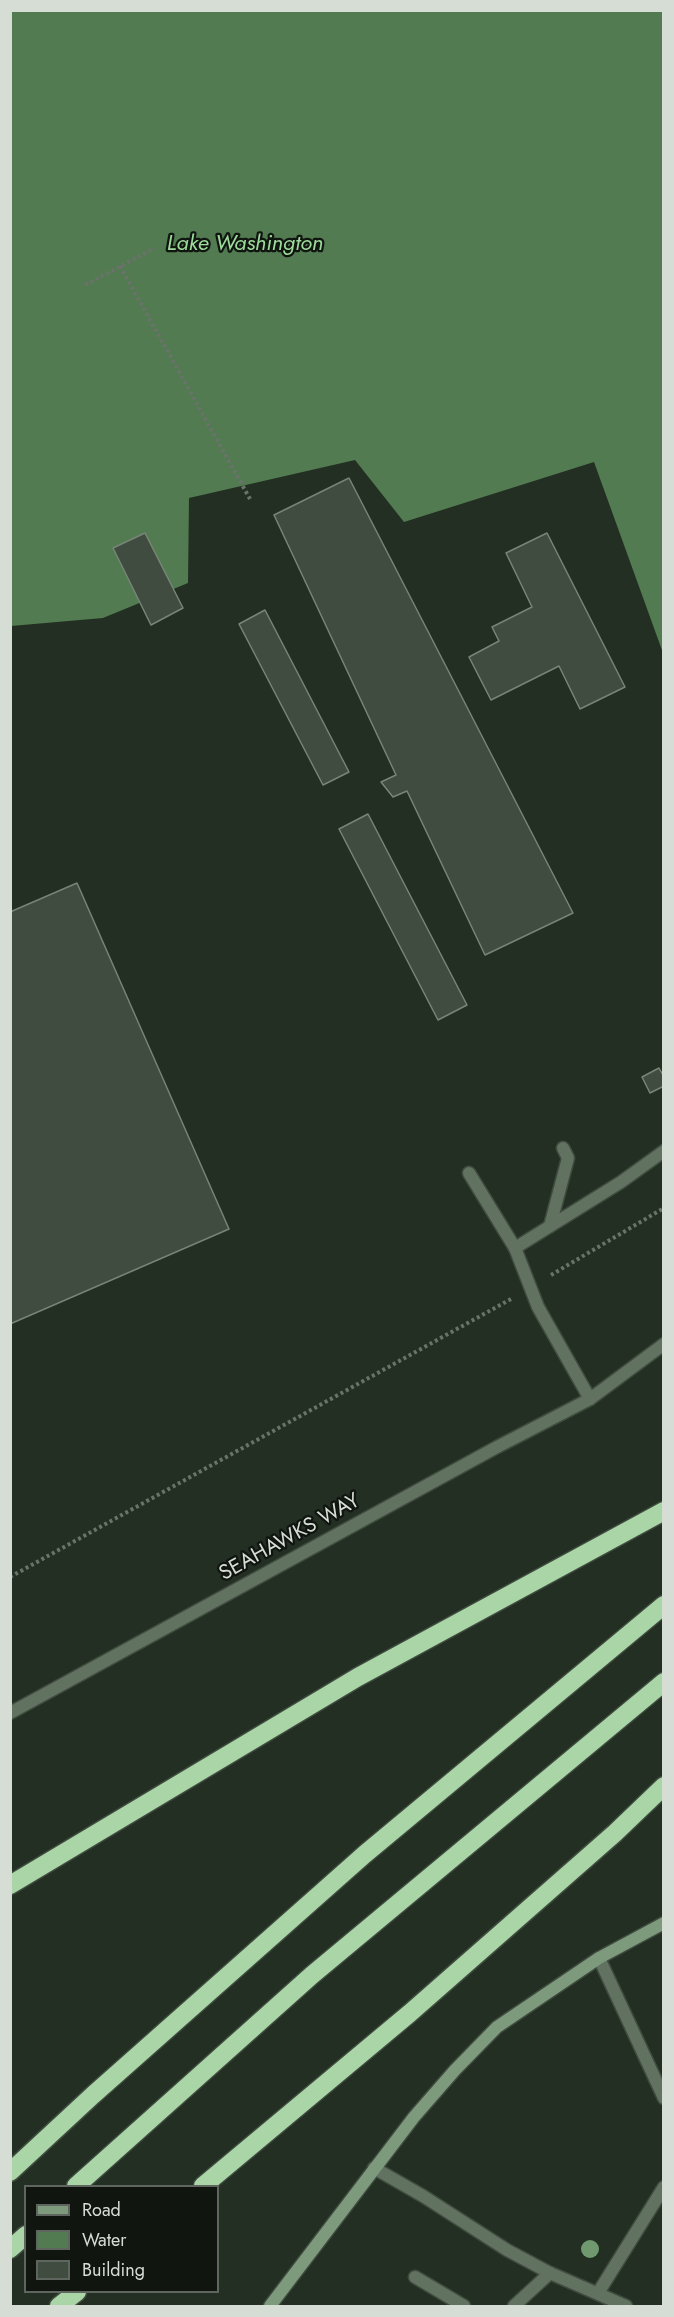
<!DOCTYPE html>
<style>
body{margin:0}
#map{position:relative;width:674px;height:2317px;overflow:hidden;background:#232f23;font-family:Jost,sans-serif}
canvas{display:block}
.frame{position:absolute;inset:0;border:12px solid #d5ddd5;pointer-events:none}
.legend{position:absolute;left:24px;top:2185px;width:195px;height:108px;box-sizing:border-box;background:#101510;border:2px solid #5f655f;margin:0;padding:8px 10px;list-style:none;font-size:18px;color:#d5ddd5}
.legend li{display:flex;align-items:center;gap:12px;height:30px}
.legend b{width:30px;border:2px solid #5f655f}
</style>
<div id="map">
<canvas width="674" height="2317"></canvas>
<div class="frame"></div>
<ul class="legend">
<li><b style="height:8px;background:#7e9a7d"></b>Road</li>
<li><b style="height:16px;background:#527b51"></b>Water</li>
<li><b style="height:16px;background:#3f4c3f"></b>Building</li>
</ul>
</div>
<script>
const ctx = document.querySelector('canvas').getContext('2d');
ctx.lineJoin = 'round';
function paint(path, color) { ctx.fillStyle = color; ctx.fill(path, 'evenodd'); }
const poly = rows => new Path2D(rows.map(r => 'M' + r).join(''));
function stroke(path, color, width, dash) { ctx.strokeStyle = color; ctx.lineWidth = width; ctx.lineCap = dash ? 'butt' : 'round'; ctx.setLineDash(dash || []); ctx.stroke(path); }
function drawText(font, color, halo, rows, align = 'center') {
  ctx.font = font + ' Jost,sans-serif'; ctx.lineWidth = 4.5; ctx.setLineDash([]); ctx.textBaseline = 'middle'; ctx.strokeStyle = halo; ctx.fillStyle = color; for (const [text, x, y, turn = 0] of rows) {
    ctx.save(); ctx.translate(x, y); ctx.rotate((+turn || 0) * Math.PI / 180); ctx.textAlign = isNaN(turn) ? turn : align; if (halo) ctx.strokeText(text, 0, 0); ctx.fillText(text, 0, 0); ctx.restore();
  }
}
paint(poly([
 [11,11,663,11,663,653,594,462,404,522,355,460,189,498,188,583,103,618,11,626]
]), '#527b51');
const building = poly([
 [349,478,573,913,485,955,407,791,393,797,381,782,396,775,274,515,349,478],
 [145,533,183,608,151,625,113,548,145,533],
 [547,533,625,687,580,709,559,666,491,700,469,657,499,641,492,627,532,607,506,553,547,533],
 [265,610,349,772,323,785,239,624,265,610],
 [368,814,467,1005,438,1020,339,829,368,814],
 [77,883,229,1229,10,1324,10,912,77,883],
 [659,1068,664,1077,664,1086,650,1093,642,1077,659,1068]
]);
paint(building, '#3f4c3f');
stroke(building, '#778577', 1.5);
const service = poly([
 [469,1173,515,1248],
 [550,1226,568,1158,563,1148],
 [599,1958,664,2098],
 [415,2277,464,2306],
 [598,2293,664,2187],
 [514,2306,550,2273]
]);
const minor = poly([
 [664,1151,621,1182,515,1248,538,1307,590,1399,664,1344]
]);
const tertiary = poly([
 [10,1713,497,1447,590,1399],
 [374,2168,423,2196,507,2250,550,2273,626,2306]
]);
const secondary = poly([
 [270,2306,414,2117,455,2070,497,2027,599,1958,664,1923]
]);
const motorway = poly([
 [10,1885,358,1677,664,1511],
 [10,2172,93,2095,365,1854,664,1605],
 [76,2186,312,1975,664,1682],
 [203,2186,410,2013,615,1833,664,1786],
 [10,2249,26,2235],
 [59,2306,77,2292]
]);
stroke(service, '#3f4b3f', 15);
stroke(minor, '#3f4b3f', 15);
stroke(tertiary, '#3f4b3f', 15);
stroke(secondary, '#3f4b3f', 15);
stroke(motorway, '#3f4b3f', 21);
stroke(poly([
 [120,266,250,499],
 [85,285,155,248],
 [551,1275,664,1208],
 [10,1577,511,1299]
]), '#697369', 4, [3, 3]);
stroke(service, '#617260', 12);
stroke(minor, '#617260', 12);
stroke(tertiary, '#617260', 12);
stroke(secondary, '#7e9a7d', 12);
stroke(motorway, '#a9d5a7', 18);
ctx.fillStyle = '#719970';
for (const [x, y] of [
 [590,2249]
]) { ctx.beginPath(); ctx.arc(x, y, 9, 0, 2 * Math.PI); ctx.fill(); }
drawText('21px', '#d5ddd5', '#101510', [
 ["SEAHAWKS WAY",290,1538,-29]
]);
drawText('italic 22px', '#9ddb9b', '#101510', [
 ["Lake Washington",245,245]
]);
</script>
